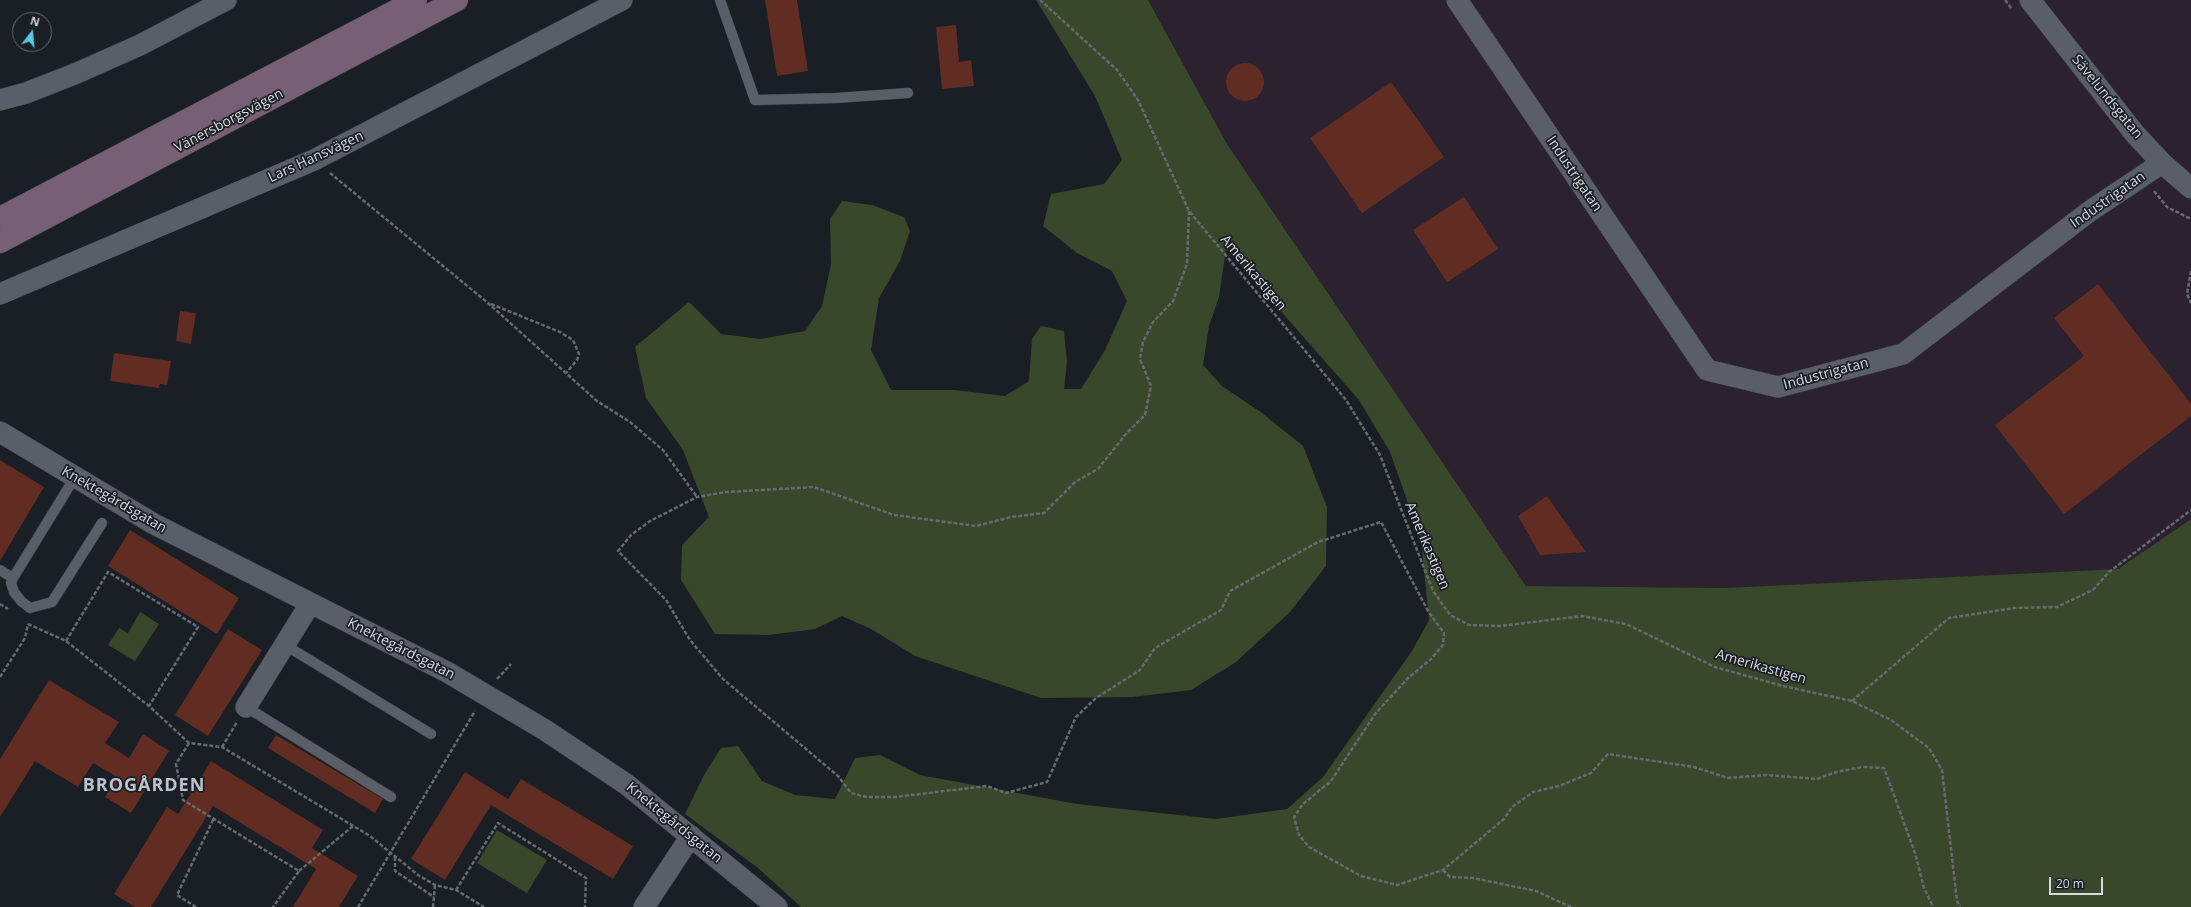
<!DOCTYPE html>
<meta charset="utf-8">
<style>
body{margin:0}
#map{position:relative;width:2191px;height:907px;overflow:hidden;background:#1a1e25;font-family:"Open Sans",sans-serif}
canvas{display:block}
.north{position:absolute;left:12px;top:12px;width:40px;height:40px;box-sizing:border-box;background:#1a1e25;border:1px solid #66696f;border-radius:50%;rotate:16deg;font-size:11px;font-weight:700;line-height:16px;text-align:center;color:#d7dadf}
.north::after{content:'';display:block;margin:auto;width:14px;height:18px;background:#56c9e1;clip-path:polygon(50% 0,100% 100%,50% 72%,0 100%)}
.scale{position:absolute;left:2049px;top:877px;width:54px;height:18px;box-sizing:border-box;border:2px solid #d7dadf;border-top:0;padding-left:5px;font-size:12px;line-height:14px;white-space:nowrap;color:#d7dadf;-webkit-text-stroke:3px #1a1e25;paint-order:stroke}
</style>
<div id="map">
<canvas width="2191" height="907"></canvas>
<div class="north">N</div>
<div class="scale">20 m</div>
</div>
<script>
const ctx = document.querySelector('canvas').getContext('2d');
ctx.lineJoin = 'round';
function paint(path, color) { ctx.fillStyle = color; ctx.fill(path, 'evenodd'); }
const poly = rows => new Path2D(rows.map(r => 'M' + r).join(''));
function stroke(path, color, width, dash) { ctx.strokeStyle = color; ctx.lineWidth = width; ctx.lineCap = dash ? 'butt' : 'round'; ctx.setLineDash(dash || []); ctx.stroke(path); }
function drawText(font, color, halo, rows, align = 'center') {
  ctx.font = font + ' "Open Sans",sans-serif'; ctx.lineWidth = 3.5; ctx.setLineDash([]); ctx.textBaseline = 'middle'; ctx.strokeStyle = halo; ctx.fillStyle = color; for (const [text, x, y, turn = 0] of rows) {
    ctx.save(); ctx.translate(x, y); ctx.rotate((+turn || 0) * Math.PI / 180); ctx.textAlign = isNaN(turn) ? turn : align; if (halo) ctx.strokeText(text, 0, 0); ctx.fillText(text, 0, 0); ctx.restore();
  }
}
paint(poly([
 [1148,0,2191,0,2191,519,2118,569,1724,588,1526,586,1227,144]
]), '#2b212f');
paint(poly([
 [1036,0,1148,0,1227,144,1526,586,1724,588,2118,569,2191,519,2191,907,801,907,758,868,685,814,704,775,721,748,738,746,762,781,795,795,835,799,855,758,880,755,920,775,1077,804,1216,819,1287,809,1323,777,1412,651,1429,620,1421,540,1390,452,1359,400,1226,249,1219,297,1209,326,1203,365,1222,386,1262,413,1303,446,1327,507,1326,566,1290,612,1236,662,1191,690,1133,697,1041,698,915,656,871,629,842,616,815,629,769,635,715,634,681,580,682,545,709,517,683,450,646,398,635,347,689,302,721,334,760,339,805,331,822,306,831,264,830,219,842,201,872,205,904,217,910,231,900,261,879,298,871,350,891,390,955,390,1005,396,1029,381,1032,339,1041,326,1064,331,1067,362,1064,389,1081,389,1105,350,1127,301,1112,271,1077,253,1043,226,1051,194,1104,184,1122,160,1095,96],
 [140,612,159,624,135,661,108,645,119,628,128,633],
 [497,830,547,860,527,893,477,863]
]), '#39472b');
paint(poly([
 [765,0,797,0,808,71,777,76],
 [956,25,959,62,971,60,974,86,942,89,936,27],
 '1226 82a19 19 0 1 1 38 0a19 19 0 1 1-38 0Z',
 [1391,82,1444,157,1362,213,1310,138],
 [1464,197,1498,249,1447,282,1413,230],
 [2098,284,2191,404,2191,416,2064,514,1995,425,2084,356,2054,318],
 [180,311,196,313,191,344,176,341],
 [114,353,171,361,167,385,160,384,159,388,110,381],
 [0,460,44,487,0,561],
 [1547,496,1586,552,1540,555,1518,516],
 [130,530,239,598,217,634,108,566],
 [228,629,262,650,208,736,175,715],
 [49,680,119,722,105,743,129,758,143,734,169,751,131,813,105,797,117,777,93,763,78,787,35,761,0,817,0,759],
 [276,735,383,799,375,813,268,748],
 [211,761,323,830,312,848,358,876,339,907,293,907,316,869,213,806,151,907,135,907,114,894,167,807,178,814],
 [465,772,508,799,521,779,633,846,613,879,491,805,445,880,411,859]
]), '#612c22');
const service = poly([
 [720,0,755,100,836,98,908,93],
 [75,477,13,578,11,583,14,592,21,601,30,608,52,602,102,523],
 [0,570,13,578],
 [285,645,431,734],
 [246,707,391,797]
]);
const minor = poly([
 [1457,0,1707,370,1778,387,1903,354,2090,211,2162,163],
 [2030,0,2135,134,2162,163,2191,188],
 [0,100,26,93,77,73,140,45,226,0],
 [0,294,314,160,622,0],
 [0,432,154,524,447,672,545,730,626,784,777,907],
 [246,707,310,604],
 [644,907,691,836]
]);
const secondary = poly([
 [0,218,416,0],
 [0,242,457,0]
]);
stroke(service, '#373a40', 11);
stroke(minor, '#373a40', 22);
stroke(secondary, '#373a40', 23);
stroke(poly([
 [1040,0,1117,70,1138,100,1189,211,1346,400,1380,455,1433,591,1450,615,1469,625,1500,626,1582,616,1626,624,1715,667,1783,686,1852,701,1891,720,1929,748,1942,770,1957,901,1960,907],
 [2005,0,2012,9],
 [330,173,488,303,597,401,630,422,663,450,697,497],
 [2154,191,2167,207,2191,219],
 [1189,211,1187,264,1173,301,1153,322,1143,342,1140,359,1151,386,1145,415,1126,434,1098,469,1075,482,1044,513,1011,517,976,526,894,515,814,487,726,492,697,497,650,521,631,535,618,551,666,600,690,640,723,679,838,776,851,793,866,797,895,797,987,786,1006,793,1047,782,1076,717,1096,698,1140,670,1155,648,1221,610,1230,591,1318,542,1381,522,1428,611,1444,633,1443,645,1430,660,1409,677,1375,714,1331,781,1303,804,1294,817,1299,835,1309,847,1361,876,1397,885,1443,870,1504,819,1512,807,1533,792,1559,786,1591,773,1608,754,1694,767,1728,778,1767,775,1817,779,1836,772,1862,767,1884,768,1915,853,1924,888,1933,907],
 [2191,271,2187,294,2191,303],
 [491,304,560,332,573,340,579,354,577,360,566,373],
 [0,604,8,609],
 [28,624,66,641,149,706,189,743,222,747,370,836,418,875,435,885,456,890,484,907],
 [66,641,108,572,198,627,149,706],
 [0,677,25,638,28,624],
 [497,679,511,664],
 [1852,701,1949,618,2014,608,2057,607,2093,590,2109,572,2191,510],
 [189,743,176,764,183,800,299,871,273,907],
 [222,747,237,722],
 [395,857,395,871,434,897],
 [1443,870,1450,877,1473,878,1536,891,1571,907],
 [299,871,353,826],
 [456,890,498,823,586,878,585,907],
 [196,907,177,895,214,818],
 [358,907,475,711],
 [433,907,435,885]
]), '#676a70', 2.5, [4, 2]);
stroke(service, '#5a5f67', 10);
stroke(minor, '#5a5f67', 21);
stroke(secondary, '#776076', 22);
drawText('14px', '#d7dadf', '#1a1e25', [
 ["Sävelundsgatan",2107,97,51],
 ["Vänersborgsvägen",229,121,-28],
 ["Lars Hansvägen",316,157,-25],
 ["Industrigatan",1574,174,56],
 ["Industrigatan",2108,200,-35],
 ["Amerikastigen",1253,273,50],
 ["Industrigatan",1826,374,-15],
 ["Knektegårdsgatan",114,500,30],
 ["Amerikastigen",1427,546,67],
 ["Knektegårdsgatan",401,649,27],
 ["Amerikastigen",1761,667,16],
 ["Knektegårdsgatan",674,823,39]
]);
ctx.letterSpacing = '1px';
drawText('bold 18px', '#bbc2cb', '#1a1e25', [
 ["BROGÅRDEN",144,786]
]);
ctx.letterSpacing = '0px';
</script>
